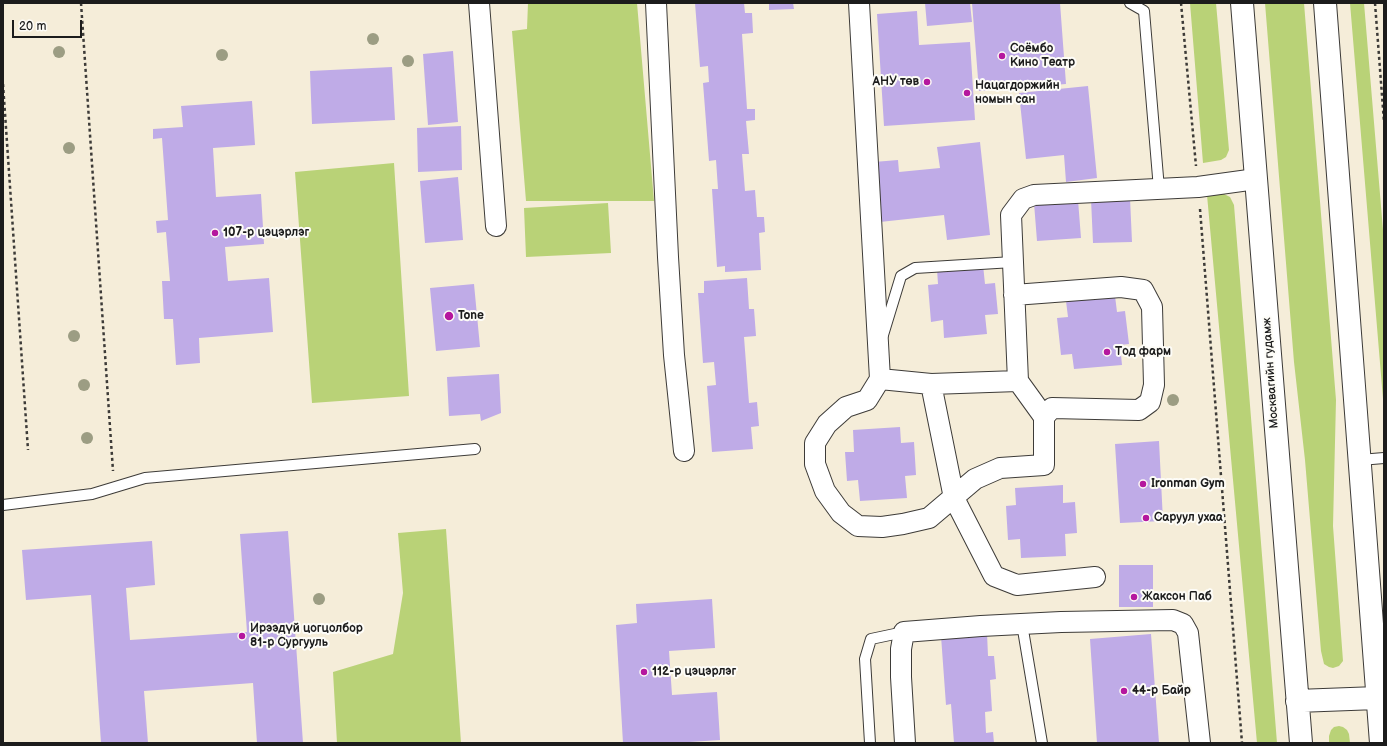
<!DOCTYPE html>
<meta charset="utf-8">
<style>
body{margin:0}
#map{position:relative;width:1387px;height:746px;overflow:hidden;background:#f5edd9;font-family:"Balsamiq Sans",sans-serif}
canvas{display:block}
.frame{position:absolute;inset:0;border:4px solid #1c1c1c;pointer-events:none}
.scale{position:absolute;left:12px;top:20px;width:70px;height:18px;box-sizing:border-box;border:2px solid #1c1c1c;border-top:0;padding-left:5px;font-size:12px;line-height:14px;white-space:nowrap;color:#1c1c1c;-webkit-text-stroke:3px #fdfcf7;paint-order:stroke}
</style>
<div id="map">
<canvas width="1387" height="746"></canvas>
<div class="frame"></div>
<div class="scale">20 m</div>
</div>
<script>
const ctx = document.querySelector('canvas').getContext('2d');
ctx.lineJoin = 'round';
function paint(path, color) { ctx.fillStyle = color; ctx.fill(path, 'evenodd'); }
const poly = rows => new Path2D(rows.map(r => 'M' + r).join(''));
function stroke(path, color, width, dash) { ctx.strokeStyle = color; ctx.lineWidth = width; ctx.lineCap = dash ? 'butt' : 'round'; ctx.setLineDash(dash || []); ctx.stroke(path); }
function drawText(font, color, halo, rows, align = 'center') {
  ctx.font = font + ' "Balsamiq Sans",sans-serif'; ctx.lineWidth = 4; ctx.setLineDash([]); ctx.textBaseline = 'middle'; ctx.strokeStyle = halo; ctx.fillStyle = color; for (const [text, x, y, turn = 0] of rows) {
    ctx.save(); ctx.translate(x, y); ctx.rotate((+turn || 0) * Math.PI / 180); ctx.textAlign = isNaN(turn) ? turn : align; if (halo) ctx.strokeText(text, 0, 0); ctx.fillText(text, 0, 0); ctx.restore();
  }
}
paint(poly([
 [528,3,637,3,654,201,526,201,512,31,527,29],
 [1190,3,1216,3,1229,150,1226,157,1221,160,1203,163],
 [1265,3,1304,3,1336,400,1333,526,1343,661,1339,666,1333,668,1329,667,1324,664,1321,651,1305,460,1294,362],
 [1350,3,1364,3,1384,242,1384,411],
 [394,163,409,396,312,403,295,172],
 [1224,194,1230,197,1234,205,1277,743,1257,743,1207,195],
 [608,203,611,253,526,257,524,208],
 [446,529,461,743,337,743,333,672,393,654,403,593,398,533],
 [1339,726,1343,727,1347,730,1349,734,1350,743,1329,743,1329,736,1331,730,1334,727]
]), '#b9d277');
paint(poly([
 [695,3,744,3,745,13,752,13,753,33,742,34,747,109,755,109,755,120,746,121,749,154,742,154,745,191,755,190,757,217,764,217,765,232,759,233,761,270,725,272,725,266,717,267,712,189,718,189,716,160,709,161,703,83,709,82,708,66,700,67],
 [769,3,793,3,794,9,769,10],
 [925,3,970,3,972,22,927,26],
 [972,3,1060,3,1066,84,979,91],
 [917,11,919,45,970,42,975,120,884,126,877,14],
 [453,51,458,122,428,125,423,54],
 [392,67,395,120,312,124,310,71],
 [1088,86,1097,178,1066,182,1064,155,1026,159,1019,93],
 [252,101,255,145,213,148,216,197,261,194,264,244,225,247,228,281,269,278,273,332,199,338,200,363,176,365,173,319,164,319,162,281,170,281,166,232,157,233,156,221,168,220,162,138,153,139,153,129,183,127,181,106],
 [461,126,462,170,418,172,417,128],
 [980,142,990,235,947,240,944,215,880,222,874,162,898,160,899,172,940,168,937,147],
 [458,177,463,240,425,243,420,181],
 [1130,198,1132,242,1093,243,1091,199],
 [1078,200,1081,238,1037,241,1034,203],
 [983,265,985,284,995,283,998,314,985,315,987,334,944,338,943,320,931,322,928,285,938,284,937,269],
 [747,278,749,309,754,309,756,336,744,337,749,403,757,402,759,426,751,427,753,449,712,452,707,386,716,385,714,362,703,363,698,293,704,293,704,281],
 [474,284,480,347,436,351,430,288],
 [1115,296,1117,312,1125,311,1129,344,1120,345,1122,365,1074,369,1072,354,1061,355,1057,318,1068,317,1066,301],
 [499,374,501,413,481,421,480,414,449,416,447,377],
 [900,427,901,443,914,442,916,475,905,476,907,498,860,501,858,480,847,481,845,452,854,452,853,430],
 [1159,441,1163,521,1120,523,1115,444],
 [1063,485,1063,503,1075,502,1077,533,1065,534,1066,556,1021,558,1020,539,1008,540,1006,506,1016,505,1015,488],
 [288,531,303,743,257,743,253,683,144,691,148,743,101,743,91,595,26,600,22,550,152,541,155,585,126,588,130,640,247,632,240,534],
 [1119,565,1153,565,1153,607,1119,607],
 [712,599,715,648,669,651,672,695,717,692,720,740,674,743,623,743,616,625,637,623,636,604],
 [987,633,988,656,994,656,996,679,990,680,992,711,985,712,986,733,993,732,994,743,954,743,951,704,946,705,941,636],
 [1151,634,1159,743,1097,743,1090,639]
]), '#bfabe7');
const lane = poly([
 [1130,3,1144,11,1159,189],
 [883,335,901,276,915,268,1013,262],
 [1360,460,1384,458],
 [3,505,92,494,145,478,475,449],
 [1022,624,1042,743],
 [870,743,865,659,871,639,904,632]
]);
const street = poly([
 [479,3,496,226],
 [656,3,668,257,674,355,684,451],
 [859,3,880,379,867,400,846,407,827,424,815,443,815,464,825,491,841,513,858,526,882,527,903,524,929,518,975,479,1000,468,1044,465,1044,417,1052,408,1139,410,1150,402,1154,385,1152,307,1143,290,1121,287,1014,295],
 [880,379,931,384,954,498,994,576,1017,585,1095,577],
 [1018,381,1011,215,1023,199,1034,195,1198,187,1256,179],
 [931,384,1018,381,1044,417],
 [905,743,901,677,901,649,904,632,981,626,1061,622,1173,620,1183,624,1188,633,1200,743]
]);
const highway = poly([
 [1242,3,1301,743],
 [1325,3,1381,743],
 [1297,701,1377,698]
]);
stroke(lane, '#3d3b38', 12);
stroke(street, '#3d3b38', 22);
stroke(highway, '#3d3b38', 24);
stroke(poly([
 [81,3,113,471],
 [1181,3,1196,166],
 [1375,3,1384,122],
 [3,84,28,450],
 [1200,209,1242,743]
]), '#3d3b38', 2.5, [3, 3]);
stroke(lane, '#fff', 10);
stroke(street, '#fff', 20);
stroke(highway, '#fff', 22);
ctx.fillStyle = '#9c9d83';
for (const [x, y] of [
 [373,39],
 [59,52],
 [222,55],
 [408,61],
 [69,148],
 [74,336],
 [84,385],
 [1173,400],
 [87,438],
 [319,599]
]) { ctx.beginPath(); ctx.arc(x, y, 6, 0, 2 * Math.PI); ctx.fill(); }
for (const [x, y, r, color] of [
 [1002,56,4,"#b5179e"],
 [927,82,4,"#b5179e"],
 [967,93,4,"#b5179e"],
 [215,233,4,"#b5179e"],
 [449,316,5,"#b5179e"],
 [1107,352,4,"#b5179e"],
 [1143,484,4,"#b5179e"],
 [1146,518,4,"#b5179e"],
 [1134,597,4,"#b5179e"],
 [242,636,4,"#b5179e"],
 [644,672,4,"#b5179e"],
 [1124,691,4,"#b5179e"]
]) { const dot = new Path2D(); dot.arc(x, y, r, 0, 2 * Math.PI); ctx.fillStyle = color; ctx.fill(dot); stroke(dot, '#fdfcf7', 1.5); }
drawText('bold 12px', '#1c1c1c', '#fdfcf7', [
 ["Соёмбо",1010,49],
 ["Кино Театр",1010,63],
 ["АНУ төв",919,82,"right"],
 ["Нацагдоржийн",975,86],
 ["номын сан",975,100],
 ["107-р цэцэрлэг",223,233],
 ["Tone",458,316],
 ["Тод фарм",1115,352],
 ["Ironman Gym",1151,484],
 ["Саруул ухаа",1154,518],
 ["Жаксон Паб",1142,597],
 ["Ирээдүй цогцолбор",250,629],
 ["81-р Сургууль",250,643],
 ["112-р цэцэрлэг",652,672],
 ["44-р Байр",1132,691]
], 'left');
drawText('12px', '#1c1c1c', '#fdfcf7', [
 ["Москвагийн гудамж",1271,373,-94]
]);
</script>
